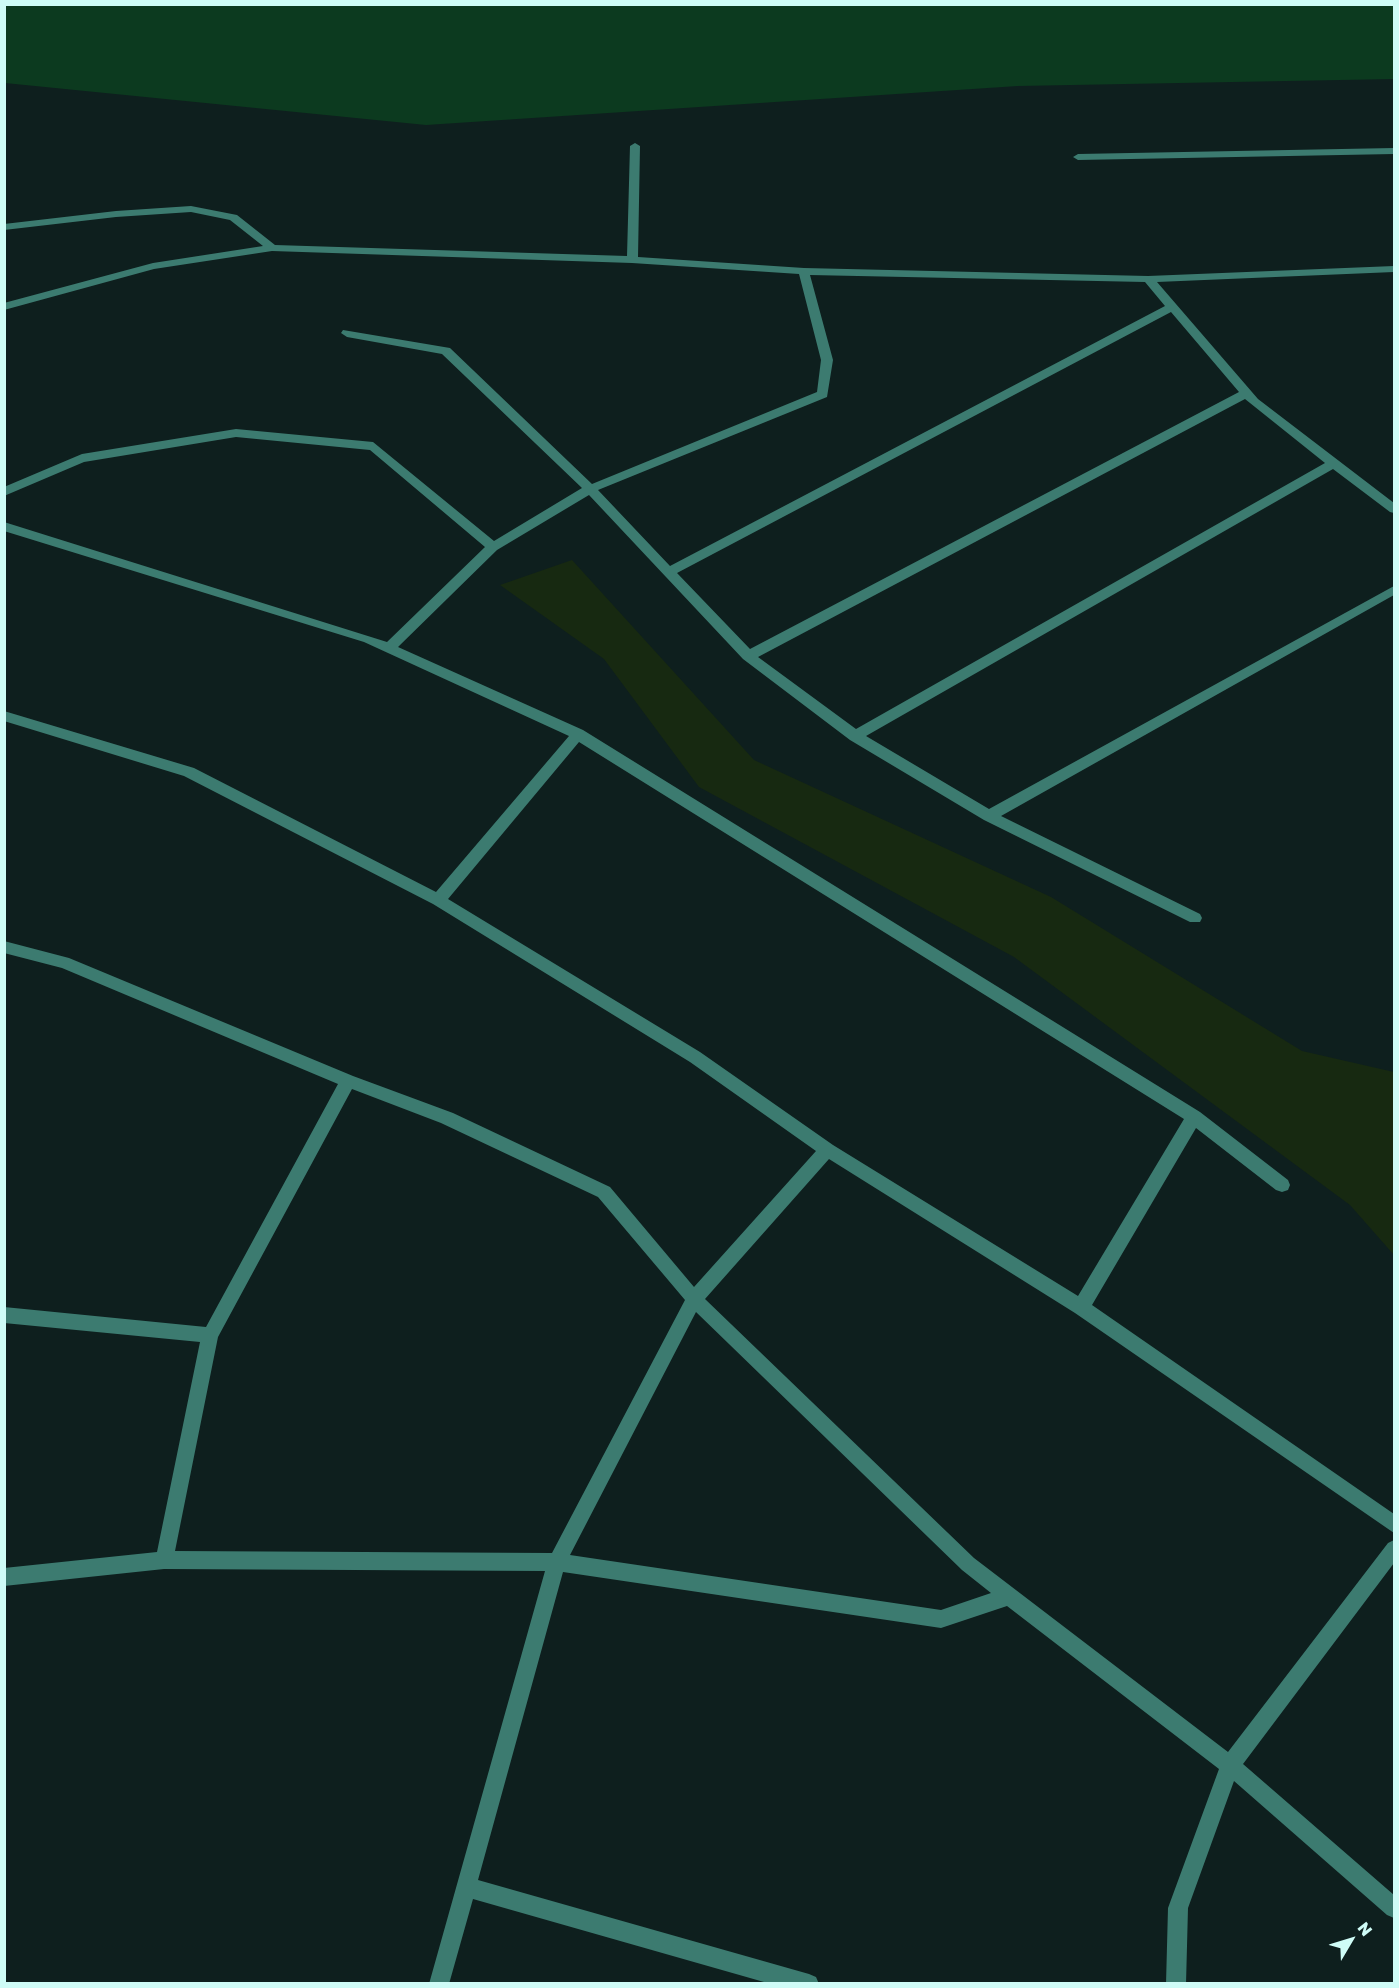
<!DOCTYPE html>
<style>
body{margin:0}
#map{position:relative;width:1399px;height:1988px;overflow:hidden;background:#0e1f1e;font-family:"Golos Text",sans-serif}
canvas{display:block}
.frame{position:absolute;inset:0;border:6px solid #cffcf7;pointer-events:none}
.north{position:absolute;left:1321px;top:1910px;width:60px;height:60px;-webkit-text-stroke:4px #0e1f1e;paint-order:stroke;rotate:52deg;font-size:16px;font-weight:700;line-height:24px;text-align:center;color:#cffcf7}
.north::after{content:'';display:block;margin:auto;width:21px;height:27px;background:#cffcf7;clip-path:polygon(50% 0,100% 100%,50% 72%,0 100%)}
</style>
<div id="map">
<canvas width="1399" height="1988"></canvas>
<div class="frame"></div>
<div class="north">N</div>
</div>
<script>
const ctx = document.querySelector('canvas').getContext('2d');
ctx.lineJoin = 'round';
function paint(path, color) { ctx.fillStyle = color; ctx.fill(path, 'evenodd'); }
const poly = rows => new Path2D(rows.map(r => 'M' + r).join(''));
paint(poly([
 [572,560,754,760,1051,897,1302,1051,1394,1072,1394,1255,1350,1205,1014,957,699,787,604,659,500,585]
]), '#172911');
paint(poly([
 [4,5,1394,5,1394,79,1018,86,426,125,5,83]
]), '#0c3a1f');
paint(poly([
 [635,143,640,146,638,257,804,268,1148,276,1394,266,1394,272,1157,282,1258,399,1394,503,1394,513,1390,512,1333,469,866,736,989,809,1394,586,1394,595,1001,816,1200,914,1202,918,1200,922,1190,922,984,820,850,740,743,659,589,495,497,550,398,647,583,730,1200,1112,1288,1180,1290,1185,1288,1190,1282,1192,1276,1190,1196,1128,1092,1305,1394,1514,1394,1533,1075,1313,829,1159,705,1299,974,1558,1228,1752,1388,1543,1394,1540,1394,1563,1243,1764,1394,1895,1394,1918,1387,1915,1234,1781,1188,1908,1186,1984,1166,1984,1168,1908,1219,1769,1007,1606,941,1628,563,1572,478,1880,809,1974,816,1977,819,1984,771,1984,473,1899,449,1984,429,1984,545,1571,164,1569,4,1586,4,1568,157,1552,200,1342,4,1323,4,1307,206,1327,338,1084,62,968,4,953,4,941,69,958,353,1076,453,1113,610,1187,694,1287,816,1151,690,1062,433,904,184,776,4,721,4,711,194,768,436,892,569,736,364,642,4,531,4,522,387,642,485,547,370,450,236,437,84,462,4,496,4,487,82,454,236,429,373,442,494,541,582,488,442,354,347,337,341,333,343,330,450,348,592,484,817,392,821,360,799,274,632,263,272,251,154,269,4,310,4,303,153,263,263,246,230,220,191,212,116,217,4,230,4,224,116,211,191,206,237,215,275,245,627,256,630,146,635,143],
 [810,275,1145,282,1165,306,670,566,598,490,827,397,833,360,810,275],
 [1171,312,1239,392,750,649,677,573,1171,312],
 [1245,399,1325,463,856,729,758,657,1245,399],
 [579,742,1184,1119,1078,1296,833,1145,700,1052,448,899,579,742],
 [352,1089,441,1123,598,1197,685,1300,552,1553,175,1551,218,1337,352,1089],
 [696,1312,962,1570,991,1593,941,1610,570,1555,696,1312],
 [1394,148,1394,154,1078,160,1073,157,1078,154,1394,148]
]), '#3c7b70');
</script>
